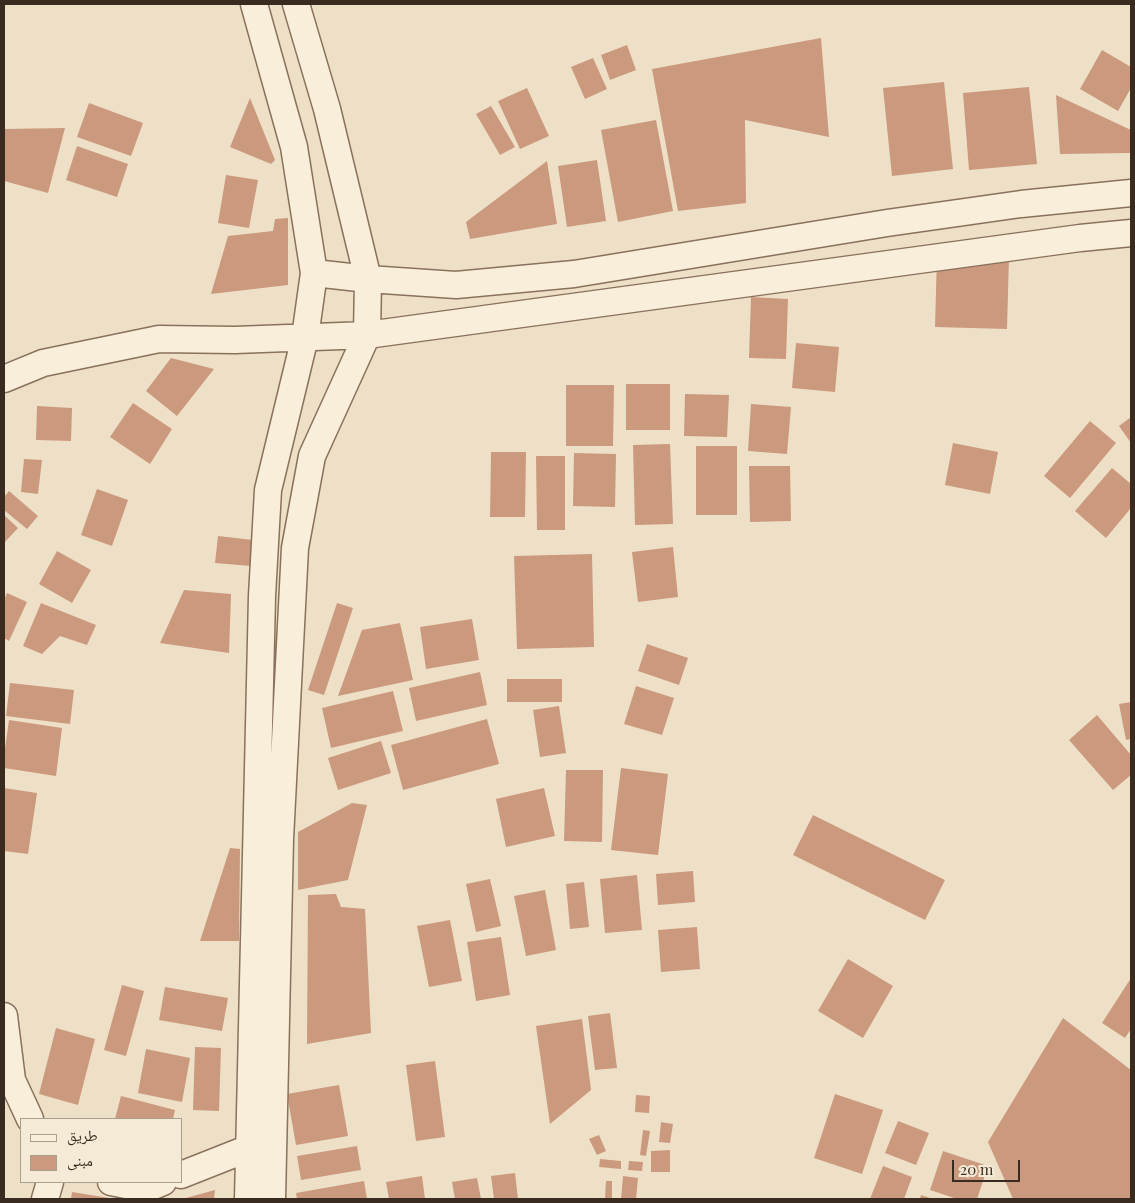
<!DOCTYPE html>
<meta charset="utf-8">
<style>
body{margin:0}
#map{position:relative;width:1135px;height:1203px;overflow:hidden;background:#eee0c7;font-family:"Playfair Display","Noto Naskh Arabic",serif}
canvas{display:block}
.frame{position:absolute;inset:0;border:5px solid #3a2b20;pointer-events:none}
.legend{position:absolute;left:20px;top:1118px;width:162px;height:65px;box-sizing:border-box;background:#f5ead6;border:1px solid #aa9e8d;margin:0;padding:6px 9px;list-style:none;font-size:15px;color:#3a2b20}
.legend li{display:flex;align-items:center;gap:10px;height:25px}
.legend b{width:25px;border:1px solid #aa9e8d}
.scale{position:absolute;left:952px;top:1160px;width:68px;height:22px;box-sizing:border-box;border:2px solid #3a2b20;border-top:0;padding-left:6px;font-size:15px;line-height:18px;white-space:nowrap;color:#3a2b20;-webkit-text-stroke:4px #f5ead6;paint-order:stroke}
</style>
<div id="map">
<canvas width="1135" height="1203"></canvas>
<div class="frame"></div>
<ul class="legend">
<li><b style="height:6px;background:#f8eeda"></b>طريق</li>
<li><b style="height:14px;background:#cb997d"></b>مبنى</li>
</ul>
<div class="scale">20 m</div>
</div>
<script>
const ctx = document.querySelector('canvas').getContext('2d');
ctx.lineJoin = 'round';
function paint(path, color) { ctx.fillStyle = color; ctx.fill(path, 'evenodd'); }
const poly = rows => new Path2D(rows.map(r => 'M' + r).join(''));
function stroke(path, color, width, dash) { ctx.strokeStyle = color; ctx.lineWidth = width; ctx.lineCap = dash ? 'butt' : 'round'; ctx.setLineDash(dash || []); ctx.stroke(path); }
paint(poly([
 [821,38,829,137,745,120,746,203,678,211,652,69],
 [627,45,636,70,610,80,601,55],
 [1102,50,1131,67,1131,88,1118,111,1080,89],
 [593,58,607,89,585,99,571,67],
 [944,82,953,169,892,176,883,88],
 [1029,87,1037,164,969,170,963,93],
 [527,88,549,136,520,149,498,101],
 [1056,95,1131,130,1131,153,1060,154],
 [250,98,275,160,271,164,230,147],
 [89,103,143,123,131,156,77,137],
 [491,106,515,147,500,155,476,114],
 [656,120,673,211,618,222,601,130],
 [65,128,48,193,4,181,4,129],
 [77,146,128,164,117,197,66,180],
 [597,160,606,221,567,227,558,166],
 [547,161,557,224,470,239,466,222],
 [226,175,258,180,249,228,218,223],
 [288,218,288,285,211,294,228,236,273,231,275,219],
 [937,255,1009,257,1007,329,935,327],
 [751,297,788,299,786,359,749,358],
 [796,343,839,347,835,392,792,388],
 [171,358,214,369,177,416,146,391],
 [626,384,670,384,670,430,626,430],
 [566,385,614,385,613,446,566,446],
 [685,394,729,395,727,437,684,436],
 [133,403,172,429,150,464,110,437],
 [751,404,791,407,787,454,748,451],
 [37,406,72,408,71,441,36,440],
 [1131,417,1131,443,1119,426],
 [1090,421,1116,443,1070,498,1044,476],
 [953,443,998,452,990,494,945,485],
 [670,444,673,524,635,525,633,445],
 [696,446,737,446,737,515,696,515],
 [491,452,526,452,525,517,490,517],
 [574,453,616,454,615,507,573,506],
 [536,456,565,456,565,530,537,530],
 [24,459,42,460,38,494,21,492],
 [749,466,790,466,791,521,750,522],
 [1112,468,1131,484,1131,508,1106,538,1075,511],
 [97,489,128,500,112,546,81,535],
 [9,491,38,516,27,529,4,510,4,497],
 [4,515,18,528,4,543],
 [218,536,253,540,251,566,215,563],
 [673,547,678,597,638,602,632,552],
 [57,551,91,570,72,603,39,584],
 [592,554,594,647,517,649,514,556],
 [184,590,231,594,229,653,160,643],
 [7,593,27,602,9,641,4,638,4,601],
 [41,603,96,625,87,645,60,636,42,654,23,646],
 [337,603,353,608,324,695,308,690],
 [472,619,479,660,426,669,420,627],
 [400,623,413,680,338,696,362,630],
 [647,644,688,658,679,685,638,671],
 [480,672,487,705,416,721,409,688],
 [507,679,562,679,562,702,507,702],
 [10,683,74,690,70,724,6,716],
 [636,686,674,698,662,735,624,724],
 [393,691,403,731,331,748,322,708],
 [1131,702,1131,739,1126,740,1119,704],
 [559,706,566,753,540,757,533,710],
 [1097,715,1131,755,1131,775,1113,790,1069,740],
 [487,719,499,764,403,790,391,745],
 [9,720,62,728,56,776,4,768,4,756],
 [381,741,391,773,338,790,328,758],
 [621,768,668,774,658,855,611,850],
 [566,770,603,770,602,842,564,841],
 [4,788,37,793,28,854,4,851],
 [544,788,555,836,506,847,496,799],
 [352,803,367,805,348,880,298,890,298,832],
 [813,815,945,880,925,920,793,855],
 [230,848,240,849,239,941,200,941],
 [693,871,695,902,658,905,656,874],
 [637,875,642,930,605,933,600,879],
 [490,879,501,926,476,932,466,884],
 [584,882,589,927,570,929,566,884],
 [545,890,556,950,526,956,514,896],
 [336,894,341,907,365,909,371,1033,307,1044,308,895],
 [450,920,462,981,429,987,417,926],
 [697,927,700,969,661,972,658,930],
 [501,937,510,995,476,1001,467,942],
 [848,959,893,986,863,1038,818,1011],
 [1131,978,1131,1029,1125,1038,1102,1023],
 [122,985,144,991,126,1056,104,1050],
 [165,987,228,998,222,1031,159,1020],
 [610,1013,617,1068,595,1070,588,1016],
 [1063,1018,1131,1070,1131,1199,1013,1199,988,1142],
 [582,1019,591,1090,550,1124,536,1026],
 [56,1028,95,1039,78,1105,39,1094],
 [195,1047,221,1048,219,1111,193,1110],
 [146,1049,190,1058,182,1102,138,1093],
 [435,1061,445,1137,416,1141,406,1065],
 [339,1085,348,1136,296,1145,287,1094],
 [835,1094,883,1110,862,1174,814,1158],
 [636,1095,650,1096,649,1113,635,1112],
 [121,1096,175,1110,173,1119,115,1119],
 [898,1121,929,1133,916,1165,885,1153],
 [661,1122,673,1124,670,1143,659,1142],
 [643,1130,650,1131,646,1156,640,1155],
 [599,1135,606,1151,597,1155,589,1139],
 [357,1146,361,1170,301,1180,297,1156],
 [670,1150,670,1172,651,1172,651,1151],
 [943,1151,988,1166,977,1199,957,1199,930,1190],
 [600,1159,621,1161,621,1169,599,1167],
 [629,1161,643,1162,642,1171,628,1170],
 [883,1166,912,1177,904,1199,870,1199],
 [515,1173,518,1199,494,1199,491,1176],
 [422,1176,425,1199,389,1199,386,1182],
 [623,1176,638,1178,636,1199,621,1199],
 [477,1178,481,1199,455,1199,452,1182],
 [364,1181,367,1199,297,1199,296,1193],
 [606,1181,612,1181,612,1199,605,1199],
 [215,1190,214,1199,182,1199],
 [72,1192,109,1198,108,1199,71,1199],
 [921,1195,933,1199,920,1199]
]), '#cb997d');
const minor = poly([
 [314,273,368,279,456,285,574,274,887,223,1021,204,1131,193],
 [4,379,43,363,159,339,235,340,367,335,1080,238,1131,233],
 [4,1016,12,1080,30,1119],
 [181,1175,262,1143],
 [111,1182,146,1189,163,1182],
 [45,1199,50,1182],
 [248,1199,262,596,268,490,305,337,314,273,294,147,254,4],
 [272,1199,280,839,295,548,312,456,367,335,368,279,327,109,296,4]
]);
stroke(minor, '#89715c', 29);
stroke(minor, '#f8eeda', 26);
</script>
